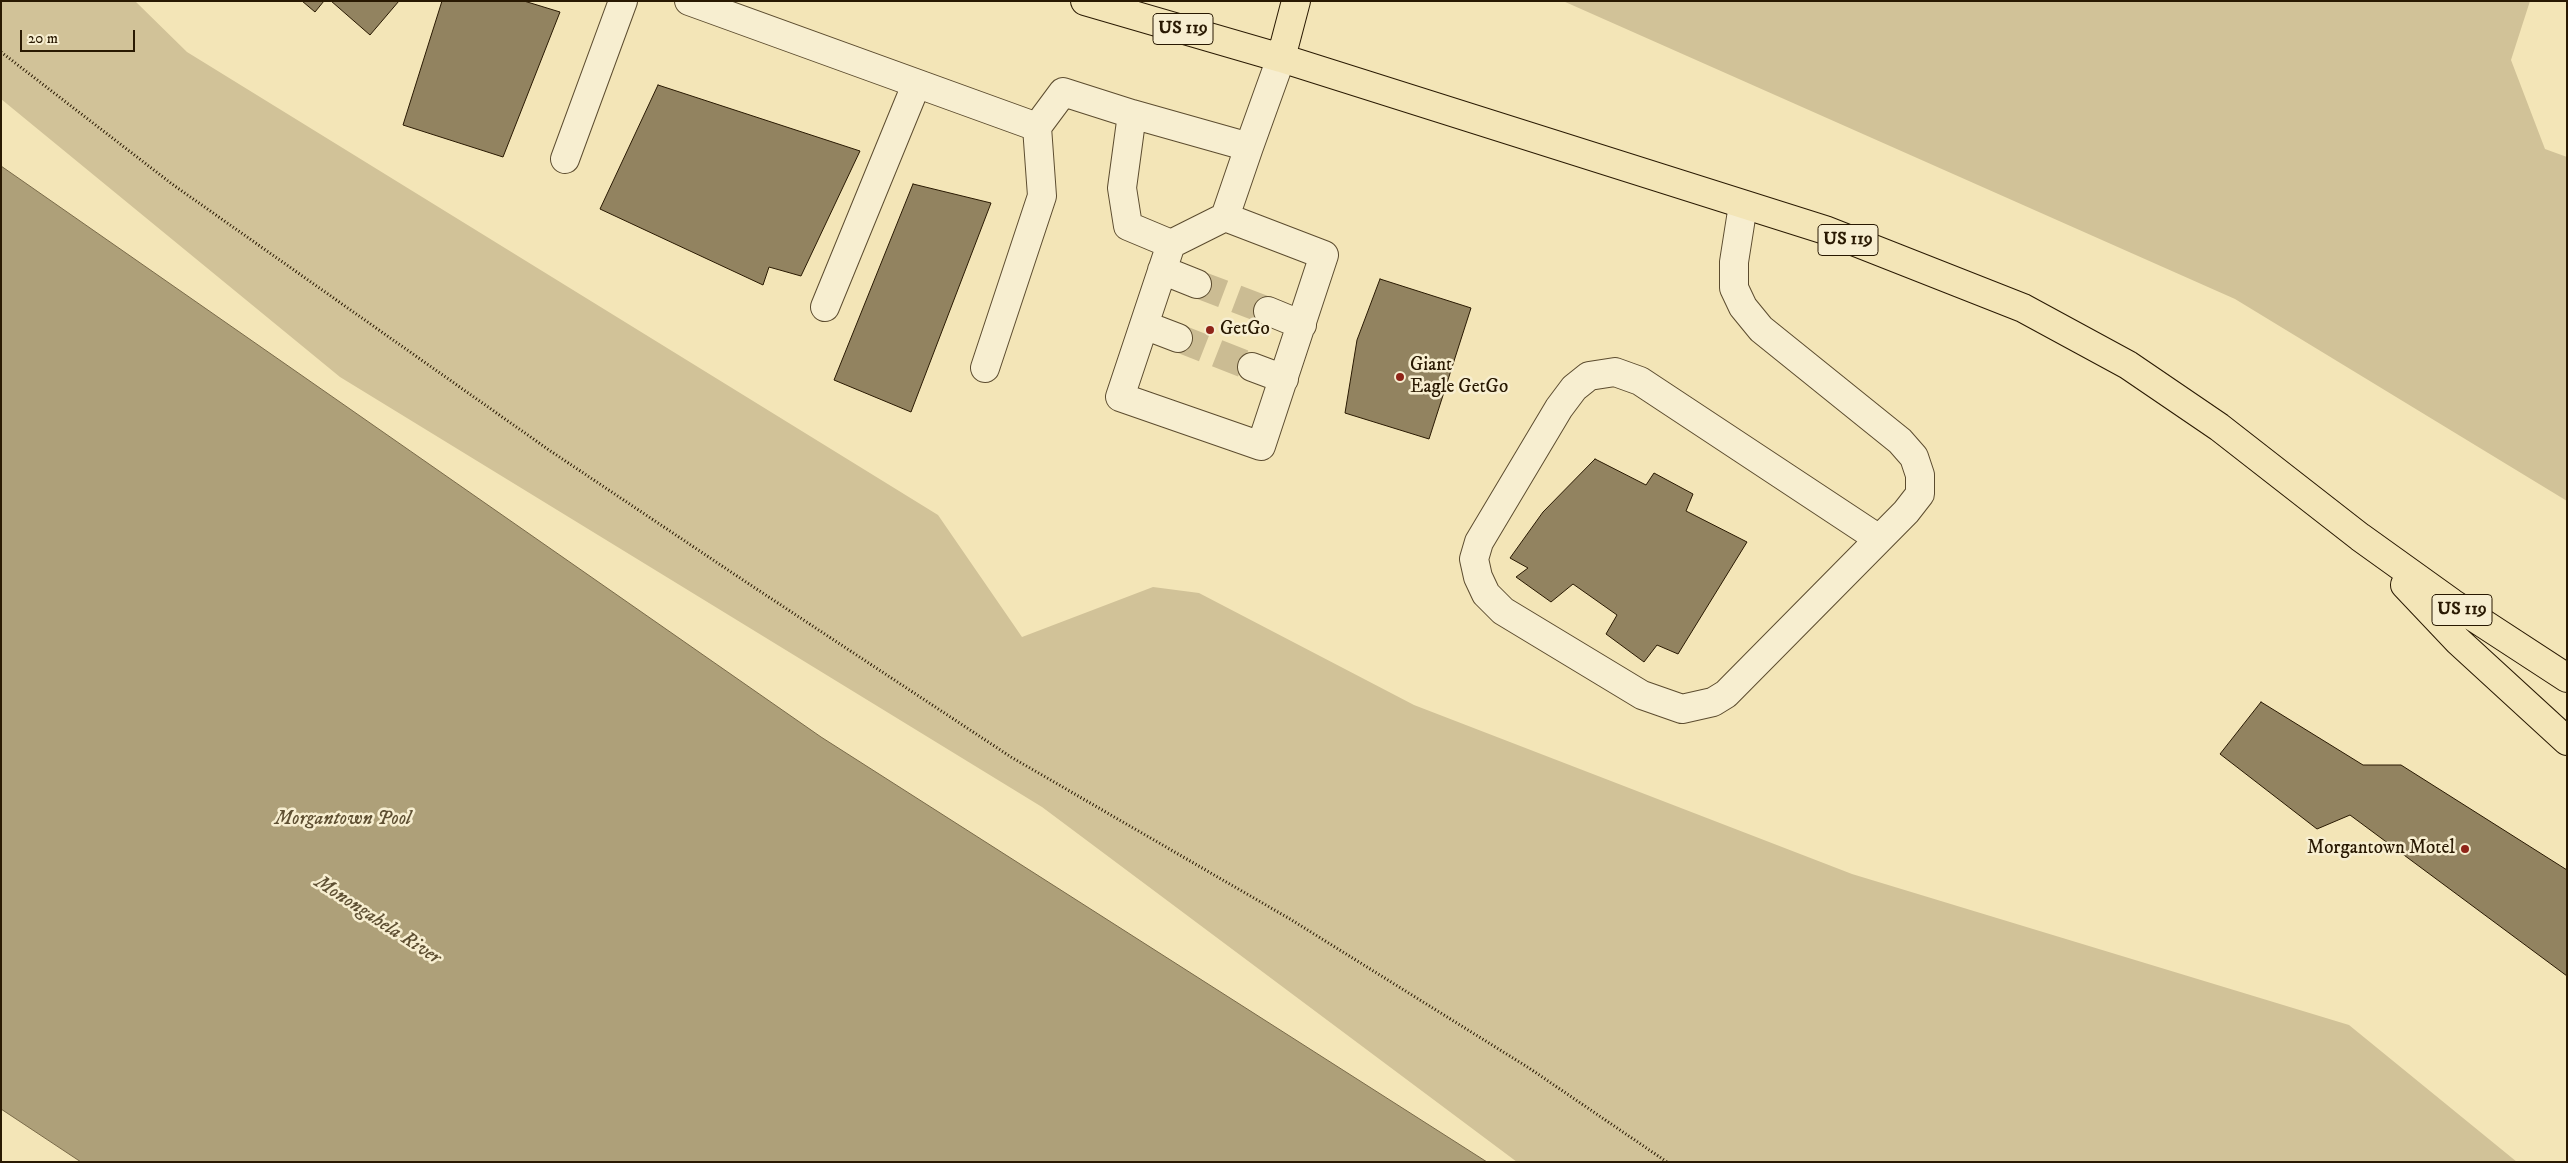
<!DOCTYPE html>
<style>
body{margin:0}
#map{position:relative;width:2568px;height:1163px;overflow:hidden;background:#f3e5b7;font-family:"IM FELL DW Pica",serif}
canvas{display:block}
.frame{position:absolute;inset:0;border:2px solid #291902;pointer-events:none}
.scale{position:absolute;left:20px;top:30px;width:115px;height:22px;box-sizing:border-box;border:2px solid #291902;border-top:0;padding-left:6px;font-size:15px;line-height:18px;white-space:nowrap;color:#291902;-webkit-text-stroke:4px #f7eed0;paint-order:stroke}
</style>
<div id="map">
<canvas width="2568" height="1163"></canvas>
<div class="frame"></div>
<div class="scale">20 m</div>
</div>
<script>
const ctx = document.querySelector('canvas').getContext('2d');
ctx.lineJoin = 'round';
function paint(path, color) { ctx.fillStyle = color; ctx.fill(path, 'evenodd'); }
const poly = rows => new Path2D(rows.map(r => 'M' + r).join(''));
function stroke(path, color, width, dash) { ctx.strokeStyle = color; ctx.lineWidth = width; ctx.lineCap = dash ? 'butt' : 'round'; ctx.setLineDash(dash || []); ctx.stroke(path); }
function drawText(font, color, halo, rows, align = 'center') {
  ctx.font = font + ' "IM FELL DW Pica",serif'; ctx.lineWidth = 5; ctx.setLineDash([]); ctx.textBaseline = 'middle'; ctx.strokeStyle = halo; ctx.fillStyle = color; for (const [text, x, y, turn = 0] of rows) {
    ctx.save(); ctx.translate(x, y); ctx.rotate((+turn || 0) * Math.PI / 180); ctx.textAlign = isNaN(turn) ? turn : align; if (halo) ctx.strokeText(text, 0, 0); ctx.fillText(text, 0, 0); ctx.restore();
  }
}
paint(poly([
 [1,1,135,1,187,52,938,515,1022,637,1153,587,1199,593,1414,705,1852,874,2349,1025,2517,1162,1517,1162,1042,807,340,377,1,99],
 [1563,1,2530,1,2511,60,2545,149,2567,157,2567,501,2235,299]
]), '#d1c298');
const water = poly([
 [1,166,821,737,1487,1162,81,1162,1,1109,1,166]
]);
paint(water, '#aea079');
stroke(water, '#796a49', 1);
const building = poly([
 [302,1,324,1,315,12,302,1],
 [331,1,399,1,370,35,331,1],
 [442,1,524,1,560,12,503,157,403,125,442,1],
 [658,85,860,151,801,276,769,267,763,285,600,209,658,85],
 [913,184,991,203,911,412,834,380,913,184],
 [1380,279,1471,308,1429,439,1345,413,1357,340,1380,279],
 [1595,459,1646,485,1654,473,1693,494,1686,511,1747,542,1678,654,1657,645,1644,662,1606,634,1617,615,1573,584,1551,602,1516,577,1528,568,1510,558,1543,512,1595,459],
 [2261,702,2363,765,2401,765,2567,870,2567,976,2350,815,2317,829,2220,754,2261,702]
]);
paint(building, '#928360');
stroke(building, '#291902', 1);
stroke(poly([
 [1197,284,1268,311],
 [1178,338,1252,367]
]), '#cbbc93', 28, [28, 14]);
const minor = poly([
 [689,1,1037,127,1042,196,985,368],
 [1132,114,1122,188,1128,226,1171,244],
 [1037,127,1063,92,1132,114,1249,147,1281,58],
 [565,159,623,1],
 [1743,205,1734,262,1734,288,1743,307,1761,329,1900,441,1914,457,1920,475,1920,494,1906,512,1726,694,1713,702,1682,709,1642,695,1503,611,1486,594,1478,577,1474,559,1479,542,1559,408,1574,388,1589,376,1615,372,1640,381,1879,539],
 [1225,217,1324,255,1261,446,1120,397,1171,244,1225,217,1249,147],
 [1162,270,1197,284],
 [825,307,916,85],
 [1268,311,1302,325],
 [1144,325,1178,338],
 [1252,367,1284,379]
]);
const major = poly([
 [1085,1,1281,58,1825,230,2023,308,2128,365,2219,427,2360,537,2452,603,2567,678],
 [1281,58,1296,1],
 [2405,585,2458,641,2567,741]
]);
stroke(minor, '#5c4c2f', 30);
stroke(major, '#291902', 30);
stroke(poly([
 [1,52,172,184,549,450,743,580,1011,757,1290,919,1529,1068,1667,1162]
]), '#291902', 3, [1, 2.5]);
stroke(minor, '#f7eed0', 28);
stroke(major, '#f3e5b7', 28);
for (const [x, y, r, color] of [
 [1210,330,5,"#8f2418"],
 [1400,377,5,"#8f2418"],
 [2465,849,5,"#8f2418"]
]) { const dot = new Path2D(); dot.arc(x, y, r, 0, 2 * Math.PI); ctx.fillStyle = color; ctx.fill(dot); stroke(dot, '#f7eed0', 2); }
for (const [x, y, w] of [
 [1183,29,60],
 [1848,240,60],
 [2462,610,60]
]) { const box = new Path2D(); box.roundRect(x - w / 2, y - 15.5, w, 31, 4); ctx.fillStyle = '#f7eed0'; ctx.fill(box); stroke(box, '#291902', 1); }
drawText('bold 18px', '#291902', null, [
 ["US 119",1183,29],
 ["US 119",1848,240],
 ["US 119",2462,610]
]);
drawText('19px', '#291902', '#f7eed0', [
 ["GetGo",1220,330],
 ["Giant",1410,366],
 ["Eagle GetGo",1410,388],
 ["Morgantown Motel",2455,849,"right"]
], 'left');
drawText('italic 20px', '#5e4f32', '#f7eed0', [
 ["Morgantown Pool",343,820],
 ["Monongahela River",377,921,33]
]);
</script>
